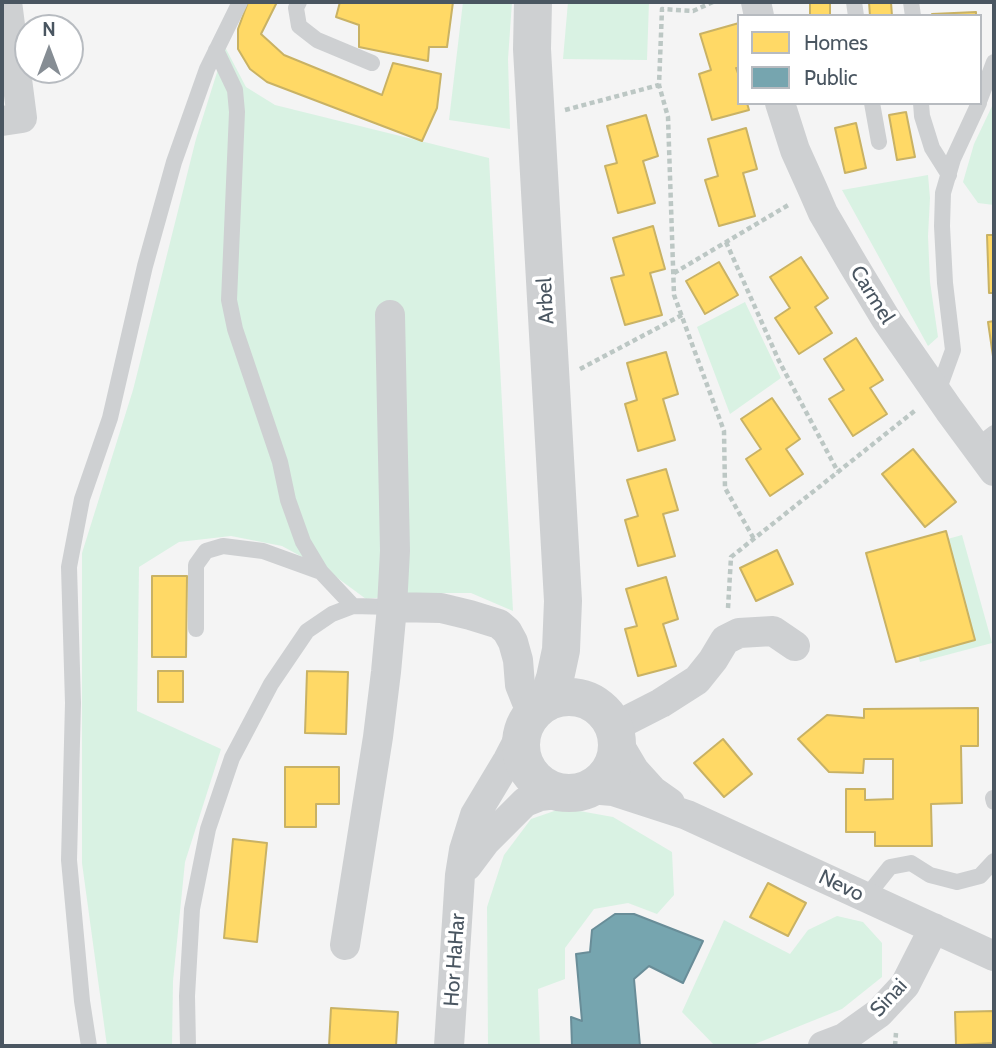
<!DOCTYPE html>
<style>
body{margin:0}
#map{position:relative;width:996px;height:1048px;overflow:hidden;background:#f4f4f4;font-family:Cabin,sans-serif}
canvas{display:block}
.frame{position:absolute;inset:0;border:4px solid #4a5661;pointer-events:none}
.legend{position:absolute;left:737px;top:14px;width:245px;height:91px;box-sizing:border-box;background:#fff;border:2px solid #b7bbc0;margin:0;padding:9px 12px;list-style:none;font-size:21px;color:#4a5661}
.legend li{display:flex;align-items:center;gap:14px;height:35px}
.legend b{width:35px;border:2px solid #b7bbc0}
.north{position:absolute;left:14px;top:14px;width:70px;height:70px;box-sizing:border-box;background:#fff;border:2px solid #b7bbc0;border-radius:50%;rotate:0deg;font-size:19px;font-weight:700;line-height:28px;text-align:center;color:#4a5661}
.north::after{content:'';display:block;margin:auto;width:24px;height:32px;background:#868d94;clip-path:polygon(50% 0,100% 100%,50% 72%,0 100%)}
</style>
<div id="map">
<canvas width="996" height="1048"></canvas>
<div class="frame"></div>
<ul class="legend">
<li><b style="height:19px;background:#ffd966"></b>Homes</li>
<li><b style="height:19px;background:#76a5af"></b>Public</li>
</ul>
<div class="north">N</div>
</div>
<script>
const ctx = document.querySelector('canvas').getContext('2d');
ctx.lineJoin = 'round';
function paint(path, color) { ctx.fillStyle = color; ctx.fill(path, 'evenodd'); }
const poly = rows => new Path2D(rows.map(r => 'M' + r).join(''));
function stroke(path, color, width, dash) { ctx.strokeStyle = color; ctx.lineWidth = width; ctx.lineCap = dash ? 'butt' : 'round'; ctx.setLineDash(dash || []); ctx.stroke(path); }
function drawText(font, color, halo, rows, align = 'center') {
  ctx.font = font + ' Cabin,sans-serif'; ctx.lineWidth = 7; ctx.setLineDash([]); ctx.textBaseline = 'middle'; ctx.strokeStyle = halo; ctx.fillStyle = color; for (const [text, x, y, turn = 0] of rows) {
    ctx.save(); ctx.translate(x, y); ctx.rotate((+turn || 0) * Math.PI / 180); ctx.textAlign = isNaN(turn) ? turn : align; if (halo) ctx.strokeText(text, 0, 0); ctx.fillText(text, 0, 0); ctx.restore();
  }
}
paint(poly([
 [463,2,512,2,508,59,510,129,449,120],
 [568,2,649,2,647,60,563,59],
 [225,47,246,87,275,105,489,158,513,611,471,593,422,593,366,599,328,571,282,546,231,536,179,542,139,567,137,711,221,749,185,862,173,981,172,1046,107,1046,82,863,82,553,133,390,196,139],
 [994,102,994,205,978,203,963,182,974,144],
 [928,175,930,198,928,236,930,282,938,337,928,346,842,190],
 [745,302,781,378,730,414,697,327],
 [962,535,992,643,920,662,890,555],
 [563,808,613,817,672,852,674,895,657,914,628,903,594,909,565,948,565,979,538,989,540,1046,488,1046,487,907,504,855,531,819],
 [837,916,863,922,882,943,882,977,842,1009,750,1046,715,1046,682,1012,724,920,790,954,808,930]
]), '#d9f2e3');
const homes = poly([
 [248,2,277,2,261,34,284,55,382,95,393,63,441,74,437,108,422,141,267,82,250,69,238,49,238,29,248,2],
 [340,2,453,2,447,47,429,47,428,61,359,47,359,25,336,17,340,2],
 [810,2,830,2,830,16,810,16,810,2],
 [869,2,891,2,892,16,870,16,869,2],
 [976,12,976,16,932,16,932,14,976,12],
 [739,23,739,68,736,68,739,76,739,103,747,103,749,110,712,120,699,74,711,70,700,34,739,23],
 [906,112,915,157,897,160,889,115,906,112],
 [646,115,658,156,643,161,655,203,618,213,605,166,617,163,607,126,646,115],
 [856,123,866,168,845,173,835,128,856,123],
 [746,128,757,169,743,173,755,216,719,226,705,180,718,176,708,139,746,128],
 [653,226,665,269,650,273,662,315,625,325,611,278,624,275,613,238,653,226],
 [987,235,994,235,994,293,989,293,987,235],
 [801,257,828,298,815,307,832,333,799,354,775,318,790,308,770,277,801,257],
 [719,262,738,295,705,314,686,281,719,262],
 [994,321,994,363,988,322,994,321],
 [856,338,883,380,870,388,887,414,853,436,829,399,844,390,824,359,856,338],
 [666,352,678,394,663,399,675,440,638,451,625,404,637,400,627,363,666,352],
 [772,398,800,439,786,449,803,474,770,496,746,459,761,449,741,419,772,398],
 [913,449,956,502,925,527,882,474,913,449],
 [666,469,678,510,663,514,675,556,638,566,625,520,638,516,627,480,666,469],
 [946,531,975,640,896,662,866,553,946,531],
 [777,550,793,584,756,601,740,568,777,550],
 [152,576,187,576,186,657,152,657,152,576],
 [666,577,678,619,663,624,676,666,638,676,625,629,637,626,626,589,666,577],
 [158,671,183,671,183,702,158,702,158,671],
 [307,671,348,672,346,734,305,733,307,671],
 [978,708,978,746,961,746,962,803,931,804,932,846,875,846,875,832,846,832,846,789,865,789,865,800,893,799,893,759,864,759,863,773,829,772,798,739,827,715,864,718,864,709,978,708],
 [723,739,752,774,724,797,694,763,723,739],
 [285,767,339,767,339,804,316,804,316,827,285,827,285,767],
 [233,839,267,843,257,942,224,938,233,839],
 [768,883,806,903,788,936,750,917,768,883],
 [331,1008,398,1012,396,1046,329,1046,331,1008],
 [994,1011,994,1043,956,1045,955,1012,994,1011]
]);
paint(homes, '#ffd966');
stroke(homes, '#c9b264', 2);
const public = poly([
 [615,914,634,914,703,941,683,983,649,966,634,979,640,1046,572,1046,571,1017,582,1021,576,954,590,952,592,930,615,914]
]);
paint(public, '#76a5af');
stroke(public, '#698d98', 2);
stroke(poly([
 [713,2,693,11,662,9,659,85,668,117,674,295,724,431,725,488,754,539],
 [565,110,659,85],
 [726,242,779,361,838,472],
 [674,273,790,204],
 [580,369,682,315],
 [728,608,731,557,917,409],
 [895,1046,896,1033]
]), '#bcc7c4', 4.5, [5, 3.5]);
stroke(poly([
 [299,2,296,8,299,26,317,40,372,63],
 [854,2,856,16],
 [911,2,913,16],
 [216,50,235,90,237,112,229,300,235,329,280,462,288,500,303,542,321,572],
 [980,99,994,62],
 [872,103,879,142],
 [921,103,922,116,932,148,949,175],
 [937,394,953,350,945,283,942,226,943,193,953,159,979,103],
 [976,447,994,433],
 [196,629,196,565,206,551,223,546,263,551,321,572,353,606],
 [993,798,994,802],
 [866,897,890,867,911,863,930,875,957,882,980,876,994,861],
 [89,1046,82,1001,69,860,73,703,69,567,82,499,110,418,145,266,174,162,207,69,240,2],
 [188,1046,187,996,192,909,208,829,232,758,271,684,307,631,332,614,353,606,392,607]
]), '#ced0d2', 16);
stroke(poly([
 [756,2,759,16],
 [780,103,795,150,813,190,823,213,854,266,886,319,949,410,994,471],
 [2,121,22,118,7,2],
 [392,607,441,608,470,615,499,624,507,631,513,642,518,660,520,685,526,700,534,712],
 [614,727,661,703,697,680,713,660,725,640,739,633,773,631,795,646],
 [618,743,634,770,653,791,670,803],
 [589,789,613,791,687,815,994,956],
 [467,866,485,842,525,802,540,796,564,793],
 [345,945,378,737,386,672,392,607,395,551,390,315],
 [449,1046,460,875,464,850,475,815,508,760,523,731],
 [823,1046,844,1038,879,1013,905,985,934,928]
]), '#ced0d2', 30);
stroke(poly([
 [533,2,532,49,563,601,561,650,555,678,547,702],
 '521 745a48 48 0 1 1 96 0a48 48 0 1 1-96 0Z'
]), '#ced0d2', 38);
drawText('21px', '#4a5661', '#fff', [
 ["Carmel",872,295,58],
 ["Arbel",546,301,-93],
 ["Nevo",841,886,25],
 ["Hor HaHar",455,960,-86],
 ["Sinai",889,998,-47]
]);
</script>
